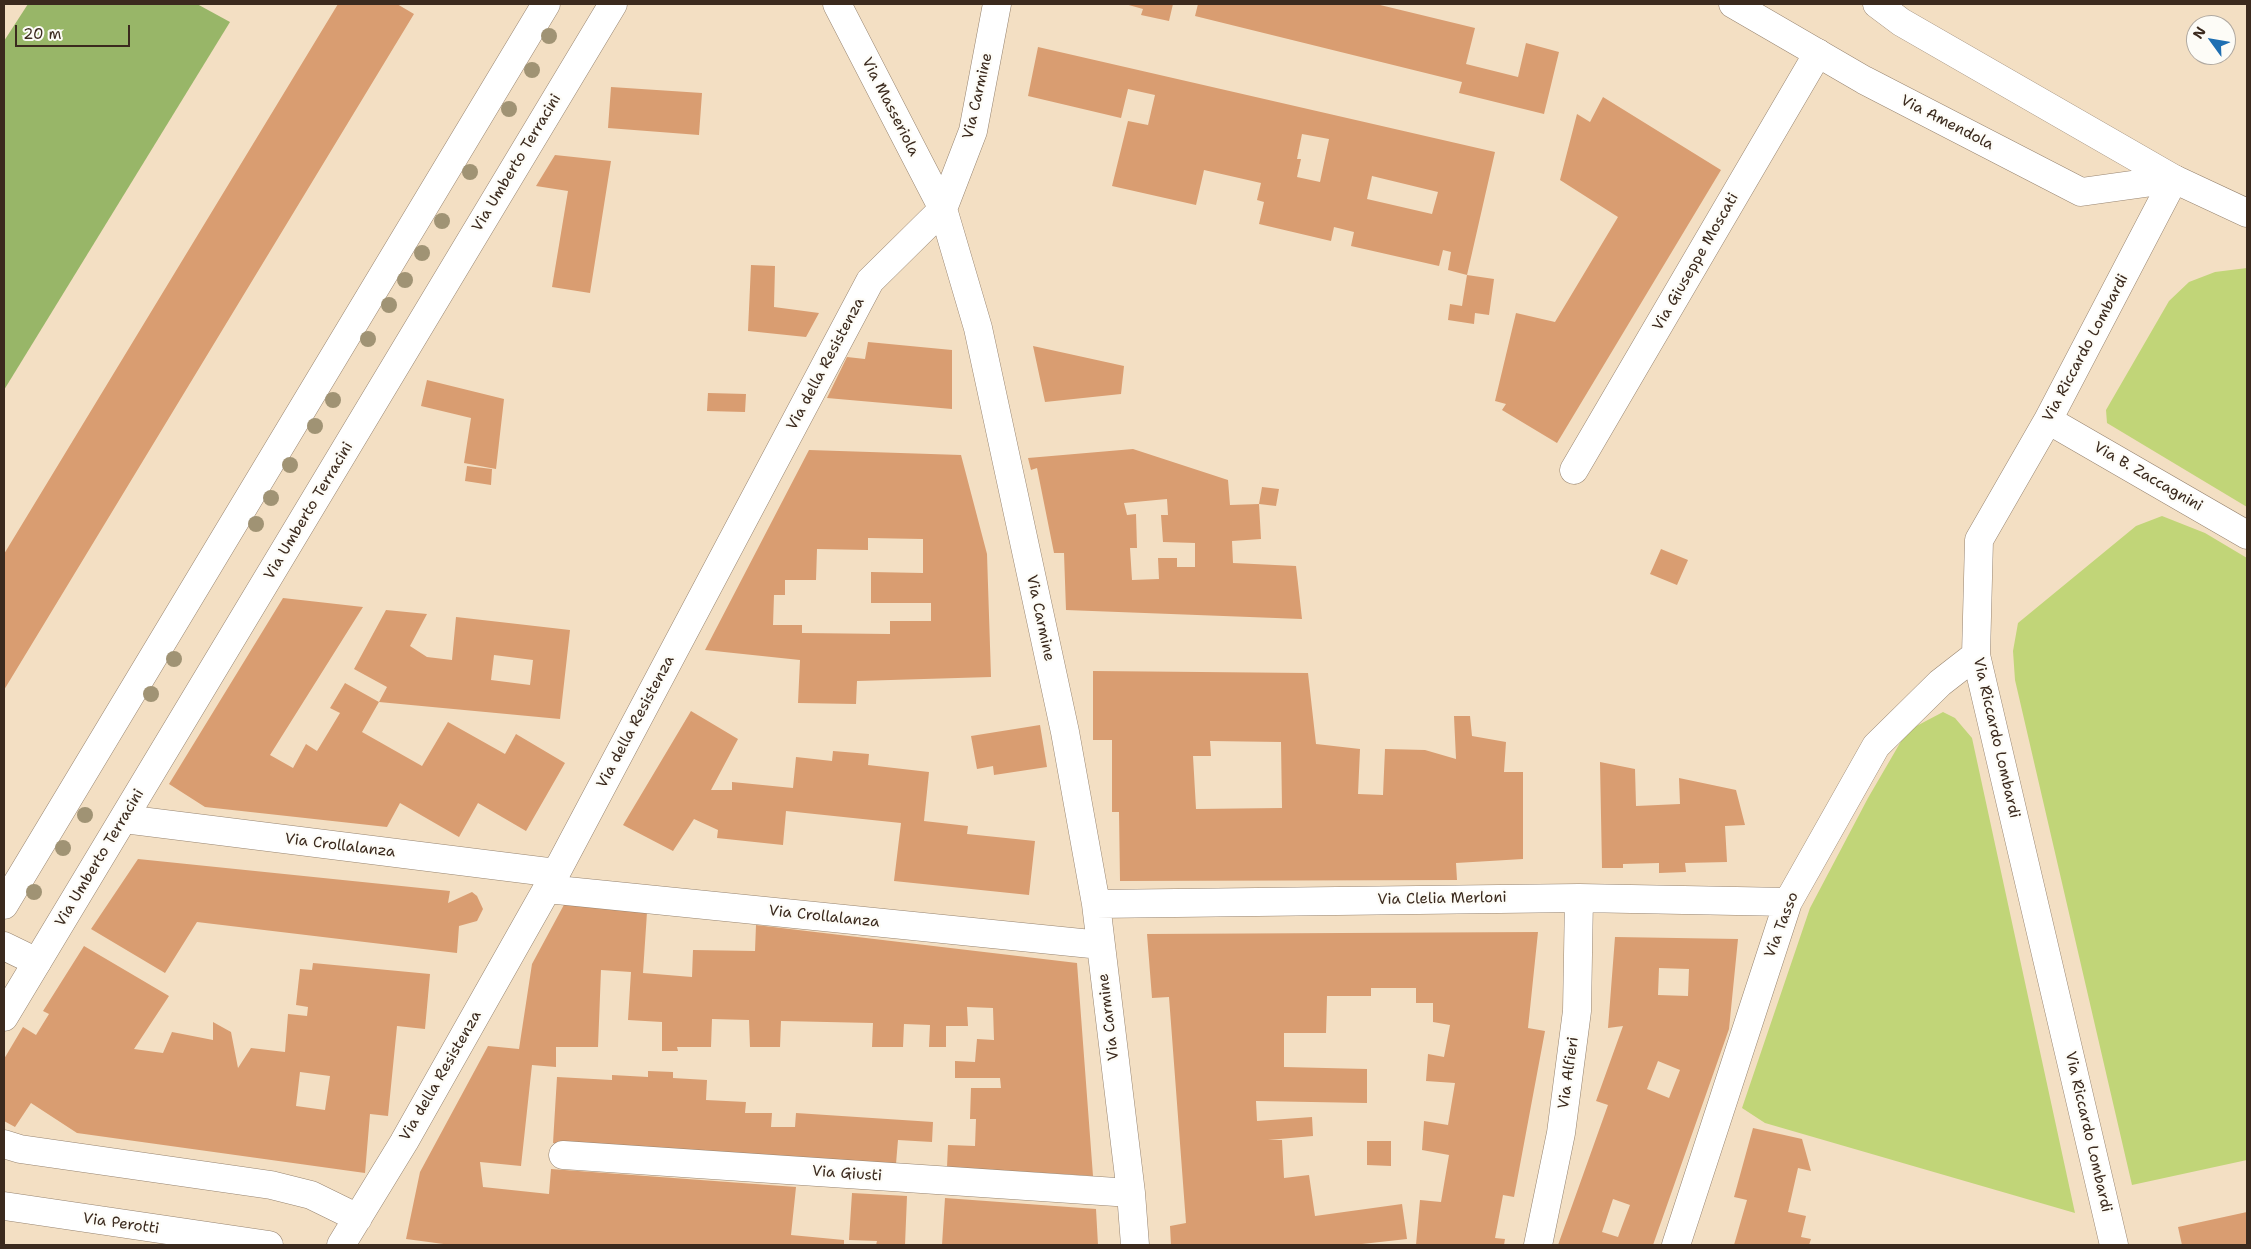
<!DOCTYPE html>
<style>
body{margin:0}
#map{position:relative;width:2251px;height:1249px;overflow:hidden;background:#f3dfc3;font-family:"Shantell Sans",sans-serif}
canvas{display:block}
.frame{position:absolute;inset:0;border:5px solid #3b2a1e;pointer-events:none}
.north{position:absolute;left:2186px;top:15px;width:50px;height:50px;box-sizing:border-box;background:#fdfcf7;border:1px solid #afa8a0;border-radius:50%;rotate:302deg;font-size:14px;font-weight:700;line-height:20px;text-align:center;color:#3b2a1e}
.north::after{content:'';display:block;margin:auto;width:18px;height:22px;background:#1f6fb2;clip-path:polygon(50% 0,100% 100%,50% 72%,0 100%)}
.scale{position:absolute;left:15px;top:25px;width:115px;height:22px;box-sizing:border-box;border:2px solid #3b2a1e;border-top:0;padding-left:6px;font-size:15px;line-height:18px;white-space:nowrap;color:#3b2a1e;-webkit-text-stroke:4px #fdfcf7;paint-order:stroke}
</style>
<div id="map">
<canvas width="2251" height="1249"></canvas>
<div class="frame"></div>
<div class="north">N</div>
<div class="scale">20 m</div>
</div>
<script>
const ctx = document.querySelector('canvas').getContext('2d');
ctx.lineJoin = 'round';
function paint(path, color) { ctx.fillStyle = color; ctx.fill(path, 'evenodd'); }
const poly = rows => new Path2D(rows.map(r => 'M' + r).join(''));
function stroke(path, color, width, dash) { ctx.strokeStyle = color; ctx.lineWidth = width; ctx.lineCap = dash ? 'butt' : 'round'; ctx.setLineDash(dash || []); ctx.stroke(path); }
function drawText(font, color, halo, rows, align = 'center') {
  ctx.font = font + ' "Shantell Sans",sans-serif'; ctx.lineWidth = 4.5; ctx.setLineDash([]); ctx.textBaseline = 'middle'; ctx.strokeStyle = halo; ctx.fillStyle = color; for (const [text, x, y, turn = 0] of rows) {
    ctx.save(); ctx.translate(x, y); ctx.rotate((+turn || 0) * Math.PI / 180); ctx.textAlign = isNaN(turn) ? turn : align; if (halo) ctx.strokeText(text, 0, 0); ctx.fillText(text, 0, 0); ctx.restore();
  }
}
paint(poly([
 [2247,268,2247,507,2107,423,2106,410,2169,301,2189,282,2215,272],
 [2162,516,2205,533,2247,558,2247,1160,2132,1185,2015,680,2013,651,2018,623,2136,526],
 [1943,712,1955,718,1972,738,2075,1213,1765,1123,1742,1108,1810,908,1868,798,1907,731]
]), '#c1d578');
paint(poly([
 [28,4,197,4,230,22,4,390,4,41]
]), '#98b668');
paint(poly([
 [338,4,397,4,414,14,4,690,4,554],
 [1125,4,1173,4,1169,21,1141,15,1143,9],
 [1198,4,1376,4,1475,28,1466,64,1518,77,1526,43,1559,52,1544,114,1459,93,1462,82,1195,16],
 [1038,47,1495,152,1467,275,1448,270,1451,252,1443,250,1439,266,1351,246,1354,232,1334,227,1331,241,1259,224,1264,202,1257,200,1261,183,1204,170,1196,205,1112,186,1128,121,1148,125,1155,95,1128,89,1121,118,1028,96],
 [1302,134,1329,139,1320,182,1297,177,1301,159,1297,159],
 [1372,176,1438,192,1432,214,1367,199],
 [611,87,702,93,699,135,608,128],
 [1603,97,1721,170,1557,443,1502,410,1506,404,1495,401,1516,313,1555,322,1618,217,1560,180,1577,114,1590,122],
 [555,155,611,161,590,293,552,287,568,191,536,186],
 [751,265,775,266,774,307,819,313,806,337,748,331],
 [1467,275,1494,279,1489,315,1475,313,1474,324,1448,320,1450,304,1462,306],
 [868,342,952,350,952,409,827,398,847,357,865,359],
 [1033,346,1124,366,1121,394,1045,402],
 [427,380,504,399,496,469,464,463,471,418,421,406],
 [708,393,746,394,745,412,707,411],
 [1133,449,1228,480,1230,505,1259,504,1261,539,1232,541,1233,563,1296,566,1302,619,1066,610,1064,553,1054,553,1037,468,1031,470,1028,458],
 [1167,499,1168,515,1161,515,1163,542,1195,543,1195,567,1177,567,1177,558,1158,558,1159,579,1132,580,1130,548,1137,548,1136,514,1127,515,1124,503],
 [809,450,961,455,987,554,991,677,857,681,856,704,798,703,800,660,705,650],
 [868,538,923,539,923,573,871,572,871,603,931,603,931,621,890,621,890,634,802,633,802,625,773,625,774,595,785,595,785,580,816,580,817,549,868,550],
 [467,466,492,469,491,485,465,481],
 [1262,487,1279,489,1276,506,1259,504],
 [1661,549,1688,560,1677,585,1650,574],
 [283,598,363,607,270,755,293,768,306,744,317,751,340,713,330,708,345,683,379,702,362,732,422,766,448,722,505,754,516,734,565,763,526,831,478,803,459,837,400,803,387,827,205,807,169,784],
 [386,610,427,614,410,646,427,657,452,660,456,617,570,630,560,719,379,702,387,687,354,669],
 [494,655,533,660,530,685,491,680],
 [1093,671,1308,673,1316,744,1360,749,1358,794,1383,795,1385,749,1425,750,1456,759,1454,716,1470,716,1472,736,1506,742,1504,772,1523,772,1523,859,1456,863,1457,880,1120,881,1119,812,1112,812,1112,740,1093,740],
 [1210,741,1281,742,1282,808,1196,809,1193,756,1211,756],
 [691,711,738,739,711,790,732,790,732,782,793,788,796,757,832,761,833,751,869,754,868,765,929,772,924,821,968,826,967,834,1035,841,1029,895,894,881,901,823,786,811,783,845,717,838,718,830,694,819,673,851,623,825],
 [1040,725,1047,767,994,775,993,766,977,769,971,736],
 [1600,762,1635,769,1636,806,1680,804,1679,778,1736,790,1745,825,1725,826,1727,862,1685,863,1686,872,1659,873,1659,863,1623,864,1623,868,1602,868],
 [138,859,450,891,448,903,472,892,477,896,483,909,477,921,459,926,457,953,197,922,165,973,91,929],
 [566,901,647,912,643,973,692,977,693,950,755,951,756,925,1077,963,1093,1176,947,1167,948,1145,975,1146,976,1119,970,1119,971,1088,1001,1088,1000,1078,955,1078,955,1061,975,1062,977,1039,994,1040,993,1008,967,1007,968,1026,946,1026,946,1047,929,1047,930,1025,904,1024,903,1047,872,1047,873,1023,781,1021,780,1047,750,1047,749,1020,712,1019,711,1047,677,1047,678,1051,662,1051,662,1022,628,1020,631,972,601,970,598,1047,556,1047,556,1067,532,1065,521,1166,480,1162,483,1187,549,1194,551,1169,796,1187,791,1235,844,1240,844,1245,451,1245,406,1239,420,1172,488,1046,519,1049,532,964],
 [1538,932,1528,1028,1545,1031,1514,1197,1503,1195,1495,1238,1505,1239,1504,1245,1416,1245,1420,1200,1441,1202,1449,1155,1422,1150,1424,1121,1448,1125,1455,1083,1426,1081,1428,1054,1444,1057,1450,1025,1433,1022,1433,1003,1416,1003,1416,988,1371,988,1371,996,1327,996,1326,1033,1284,1033,1284,1067,1367,1069,1367,1103,1256,1101,1257,1121,1312,1117,1313,1136,1268,1140,1282,1140,1284,1178,1309,1175,1315,1216,1402,1204,1407,1239,1353,1245,1171,1245,1170,1226,1186,1223,1169,997,1152,998,1147,934],
 [1615,937,1738,939,1729,1029,1653,1245,1558,1245,1608,1105,1596,1101,1623,1026,1608,1028],
 [1659,968,1689,969,1688,996,1658,995],
 [1658,1061,1680,1070,1669,1098,1647,1089],
 [1613,1199,1630,1205,1618,1237,1602,1232],
 [84,946,169,996,134,1049,163,1053,172,1032,213,1040,213,1022,231,1032,238,1068,251,1048,285,1052,288,1014,307,1016,308,1007,296,1005,300,969,312,970,313,963,430,974,425,1029,397,1026,388,1116,370,1114,365,1173,77,1133,31,1103,15,1127,4,1121,4,1059,23,1027,36,1035,49,1014,43,1011],
 [300,1072,330,1076,325,1110,296,1106],
 [648,1071,673,1072,673,1078,707,1080,706,1100,746,1102,745,1113,772,1113,771,1127,795,1127,796,1113,933,1122,932,1142,898,1140,896,1164,553,1143,557,1077,612,1080,612,1075,648,1077],
 [1753,1128,1802,1139,1811,1171,1798,1168,1788,1212,1806,1216,1801,1237,1811,1239,1809,1245,1734,1245,1747,1200,1734,1197],
 [1367,1141,1391,1141,1391,1166,1367,1165],
 [852,1193,907,1196,905,1245,876,1245,877,1241,849,1240],
 [945,1198,1096,1209,1098,1245,942,1245],
 [2247,1212,2247,1245,2182,1245,2178,1227]
]), '#d99d71');
const minor = poly([
 [837,4,943,209,978,328,1065,732,1096,904,1131,1193,1135,1245],
 [2048,420,2247,535],
 [1574,470,1818,53],
 [124,819,556,873],
 [547,889,1101,945],
 [1096,904,1579,898,1788,902],
 [4,946,37,962],
 [4,1144,20,1149,271,1185,311,1195,358,1218],
 [563,1155,1131,1193],
 [4,1206,269,1245],
 [341,1245,404,1142,556,873,870,281,943,209,973,131,997,4],
 [1538,1245,1561,1133,1577,1011,1579,898],
 [1676,1245,1788,902,1876,746,1940,683,1976,655],
 [2114,1245,1976,655,1979,540,2048,420,2174,179]
]);
const tertiary = poly([
 [1733,4,1864,80,2081,192,2174,179],
 [1877,4,1901,22,2174,179,2247,213],
 [4,905,546,4],
 [4,1017,613,4]
]);
stroke(minor, '#978470', 29);
stroke(tertiary, '#978470', 29);
stroke(minor, '#fff', 28);
stroke(tertiary, '#fff', 28);
ctx.fillStyle = '#a09374';
for (const [x, y] of [
 [549,36],
 [532,70],
 [509,109],
 [470,172],
 [442,221],
 [422,253],
 [405,280],
 [389,305],
 [368,339],
 [333,400],
 [315,426],
 [290,465],
 [271,498],
 [256,524],
 [174,659],
 [151,694],
 [85,815],
 [63,848],
 [34,892]
]) { ctx.beginPath(); ctx.arc(x, y, 8, 0, 2 * Math.PI); ctx.fill(); }
drawText('15px', '#3b2a1e', '#fdfcf7', [
 ["Via Carmine",978,96,-77],
 ["Via Masseriola",890,107,63],
 ["Via Amendola",1947,123,27],
 ["Via Umberto Terracini",517,163,-59],
 ["Via Giuseppe Moscati",1696,262,-60],
 ["Via Riccardo Lombardi",2086,348,-62],
 ["Via della Resistenza",826,364,-62],
 ["Via B. Zaccagnini",2148,477,30],
 ["Via Umberto Terracini",309,511,-59],
 ["Via Carmine",1040,618,78],
 ["Via della Resistenza",636,722,-62],
 ["Via Riccardo Lombardi",1996,738,77],
 ["Via Crollalanza",340,846,7],
 ["Via Umberto Terracini",100,858,-59],
 ["Via Clelia Merloni",1442,899,-1],
 ["Via Crollalanza",824,917,6],
 ["Via Tasso",1782,925,-69],
 ["Via Carmine",1109,1017,-97],
 ["Via Alfieri",1569,1073,-82],
 ["Via della Resistenza",441,1076,-60],
 ["Via Riccardo Lombardi",2088,1132,77],
 ["Via Giusti",847,1174,4],
 ["Via Perotti",121,1224,8]
]);
</script>
